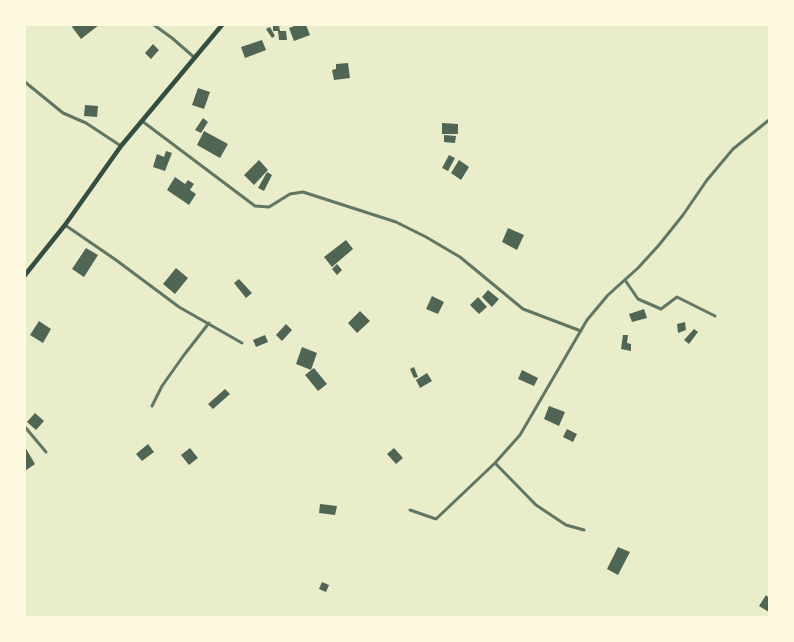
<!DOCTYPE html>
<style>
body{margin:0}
#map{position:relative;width:794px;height:642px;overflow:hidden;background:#e9edc9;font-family:Raleway,sans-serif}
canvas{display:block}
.frame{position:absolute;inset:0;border:26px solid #fefae0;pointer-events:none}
</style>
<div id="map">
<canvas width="794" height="642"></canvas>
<div class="frame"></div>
</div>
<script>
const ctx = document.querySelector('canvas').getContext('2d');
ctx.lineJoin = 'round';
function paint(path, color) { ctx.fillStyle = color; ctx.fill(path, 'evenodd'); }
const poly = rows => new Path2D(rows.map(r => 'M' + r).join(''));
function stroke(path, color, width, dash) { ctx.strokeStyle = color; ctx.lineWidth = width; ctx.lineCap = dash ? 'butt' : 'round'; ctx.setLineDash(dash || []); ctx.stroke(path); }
paint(poly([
 [74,25,99,25,81,39,72,27],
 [273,25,279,25,280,31,286,31,287,40,279,40,278,31,273,31],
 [297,25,306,25,310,35,294,41,289,28],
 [270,27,275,36,272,38,266,29],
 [262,40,266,50,245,58,241,47],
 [153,44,159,50,151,59,145,53],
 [348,63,350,78,334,80,332,70,336,69,336,64],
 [198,88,210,92,204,109,192,105],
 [85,105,98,106,97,117,84,116],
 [203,118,208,122,201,133,195,130],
 [442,123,458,124,458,134,442,134],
 [204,131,228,144,220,158,197,145],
 [444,135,456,136,455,143,444,142],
 [166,151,172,153,165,171,153,167,157,154,164,157],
 [449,155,455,158,448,171,442,168],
 [259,160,268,170,254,185,244,175],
 [459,160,469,167,461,180,451,173],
 [267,172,272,175,264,191,258,188],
 [175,177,185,184,188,180,194,184,190,190,196,194,189,205,167,190],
 [508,228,524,235,517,250,502,242],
 [346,240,353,249,332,267,324,257],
 [86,248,98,255,84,277,72,269],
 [337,264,342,270,337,275,332,269],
 [176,268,188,278,175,294,163,284],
 [239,279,252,293,246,298,234,283],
 [488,290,499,299,492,307,482,297],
 [432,296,444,302,438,314,426,309],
 [478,297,487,307,479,314,470,305],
 [644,309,647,318,632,322,629,314],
 [360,311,370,321,357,333,348,323],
 [39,321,51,329,43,343,30,335],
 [685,322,686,330,678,333,677,324],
 [286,324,292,330,282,341,276,335],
 [694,329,698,332,689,344,684,340],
 [265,335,268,342,256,347,253,340],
 [623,335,628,335,627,343,631,344,631,351,621,349],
 [302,347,317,353,311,370,296,364],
 [414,367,418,377,414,378,410,369],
 [314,368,327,384,318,391,305,375],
 [522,370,538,378,534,386,518,379],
 [427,373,432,381,420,388,416,380],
 [225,389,230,394,213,409,208,404],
 [549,406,565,412,559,426,544,419],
 [35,413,44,421,36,430,27,422],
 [567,429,577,434,573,442,563,437],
 [148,444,154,452,142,461,136,454],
 [25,447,35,464,25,471],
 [190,448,198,458,189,465,181,455],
 [394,448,403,458,396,464,387,454],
 [320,504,337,506,335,515,319,513],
 [618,547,630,552,618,575,607,569],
 [322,582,329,585,326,592,319,589],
 [766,595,769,598,769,612,759,606]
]), '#4f6655');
stroke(poly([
 [154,25,172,38,195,58],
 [25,82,63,113,86,123,121,146],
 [142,121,255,206,269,207,290,194,303,192,396,222,426,237,460,257,523,309,581,331],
 [65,225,116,260,179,307,242,343],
 [625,280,638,299,661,309,677,297,715,316],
 [152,406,162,386,184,355,209,323],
 [25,427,46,452],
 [495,463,536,505,566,525,584,530],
 [410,510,436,519,495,463,520,435,587,320,608,295,638,268,659,245,683,215,707,180,733,149,769,120]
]), '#617663', 3);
stroke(poly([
 [25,275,65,225,121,146,222,25]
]), '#344e41', 4.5);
</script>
